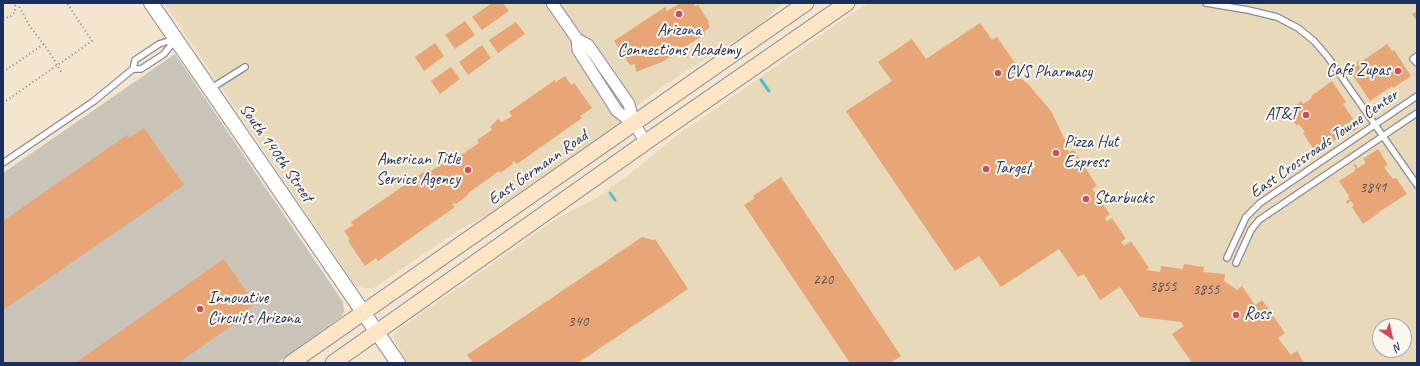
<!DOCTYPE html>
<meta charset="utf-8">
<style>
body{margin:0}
#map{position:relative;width:1420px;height:366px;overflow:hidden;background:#f4e6ce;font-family:Caveat,sans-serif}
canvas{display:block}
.frame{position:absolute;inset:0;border:4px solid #1b2f5e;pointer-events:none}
.north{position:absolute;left:1372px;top:318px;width:40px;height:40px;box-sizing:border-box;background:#fbf7ec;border:1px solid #a1a7b3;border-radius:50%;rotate:146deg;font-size:11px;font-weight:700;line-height:16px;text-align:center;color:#1b2f5e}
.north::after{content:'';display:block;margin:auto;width:14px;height:18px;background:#d1495b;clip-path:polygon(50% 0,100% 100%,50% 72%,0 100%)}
</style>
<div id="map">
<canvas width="1420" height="366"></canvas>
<div class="frame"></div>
<div class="north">N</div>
</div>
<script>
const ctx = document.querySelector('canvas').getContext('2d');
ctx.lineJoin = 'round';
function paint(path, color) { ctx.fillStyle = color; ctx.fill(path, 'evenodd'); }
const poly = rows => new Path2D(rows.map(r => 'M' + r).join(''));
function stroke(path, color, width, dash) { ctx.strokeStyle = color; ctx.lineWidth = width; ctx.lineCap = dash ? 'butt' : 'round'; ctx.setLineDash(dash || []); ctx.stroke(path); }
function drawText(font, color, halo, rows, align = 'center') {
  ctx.font = font + ' Caveat,sans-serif'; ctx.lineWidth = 4; ctx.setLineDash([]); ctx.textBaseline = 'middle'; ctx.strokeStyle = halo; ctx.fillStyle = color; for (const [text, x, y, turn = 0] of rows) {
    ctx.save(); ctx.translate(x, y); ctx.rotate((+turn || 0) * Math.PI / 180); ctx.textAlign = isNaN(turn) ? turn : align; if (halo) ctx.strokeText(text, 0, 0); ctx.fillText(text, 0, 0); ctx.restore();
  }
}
paint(poly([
 [164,3,783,3,755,29,680,75,644,100,611,129,489,214,459,230,377,286,374,288,366,289,355,285],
 [870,3,1417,3,1417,363,408,363,394,340,394,335,399,329,559,217,597,198,636,169,672,139,858,9],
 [1380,326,1404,326,1404,350,1380,350]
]), '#e8d9ba');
paint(poly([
 [175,54,343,302,344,311,342,316,277,363,3,363,3,173]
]), '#c9c3b8');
stroke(poly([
 [761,80,769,91],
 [610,193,615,200]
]), '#52c0c8', 3);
paint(poly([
 [492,3,503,3,509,11,482,30,472,17],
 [680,3,693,3,695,6,698,5,709,22,708,23,710,27,704,32,705,34,704,35,676,52,677,53,662,62,636,72,635,64,630,65,614,41,665,7,667,11],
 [1417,11,1417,21,1412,14],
 [465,21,475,35,455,49,445,35],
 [516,22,525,34,498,53,489,40],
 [980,23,992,40,997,37,1022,73,1018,76,1028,84,1051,111,1069,148,1067,149,1069,152,1074,150,1097,186,1092,189,1110,214,1105,218,1107,221,1112,218,1126,239,1121,242,1124,246,1131,241,1149,268,1145,270,1160,272,1161,266,1183,269,1184,264,1204,267,1203,272,1225,274,1224,281,1237,290,1242,286,1255,305,1262,300,1285,333,1278,338,1291,355,1297,351,1304,363,1192,363,1172,334,1184,326,1181,322,1140,317,1120,287,1100,300,1084,274,1078,277,1059,249,1001,287,979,256,955,271,846,111,892,81,878,62,912,39,926,59],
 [435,43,444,56,424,71,415,57],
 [1387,44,1392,51,1394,50,1411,76,1393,88,1392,86,1370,101,1348,68,1360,60,1361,62],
 [482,45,491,58,468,75,459,62],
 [451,67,460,79,440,94,431,81],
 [565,76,571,85,574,83,592,108,580,116,582,118,517,164,514,161,512,162,513,164,500,173,499,171,467,194,468,195,456,204,455,203,452,204,455,207,378,261,376,258,365,266,348,241,350,239,344,231,353,225,351,222,409,182,411,186,421,180,418,175,430,169,430,172,444,162,446,165,479,143,477,140,492,130,490,127,498,119,502,122,512,116,509,112,555,80,556,82],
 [1332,81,1346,102,1343,104,1357,125,1356,126,1358,128,1350,133,1348,131,1316,153,1303,133,1305,132,1299,124,1297,126,1287,112,1301,101,1303,104,1312,98,1311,96],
 [144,128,184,185,3,310,3,221,127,135,129,138],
 [1378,149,1388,165,1384,167,1393,179,1396,178,1407,194,1379,212,1379,213,1363,224,1352,207,1354,205,1351,201,1347,204,1346,201,1350,199,1348,197,1349,196,1339,181,1355,171,1354,170,1356,168,1353,165,1355,164,1358,168,1366,163,1363,159],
 [781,177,901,356,890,363,850,363,744,205,755,198,753,196],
 [642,237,653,240,655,239,688,289,578,363,473,363,467,355],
 [224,259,255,304,240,314,243,318,178,363,75,363]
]), '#e8a676');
const service = poly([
 [1206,3,1248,10,1277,17,1298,28,1314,41,1327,56,1417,185],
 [1417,56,1413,59,1417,63],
 [133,69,141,69,164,54,175,40],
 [210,89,245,67],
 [3,163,94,101,133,69,135,60,159,44,175,39],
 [1227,258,1246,217,1260,203,1417,96],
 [1236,263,1251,230,1259,220,1417,113]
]);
const minor = poly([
 [552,3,577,39,588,45,629,104,634,124,646,142],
 [577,39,578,50,617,111,634,124]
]);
const tertiary = poly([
 [151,3,398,363]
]);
const secondary = poly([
 [291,363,806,3],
 [333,363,646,142,847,3]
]);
stroke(service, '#888a96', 8);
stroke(minor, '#888a96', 13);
stroke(tertiary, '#888a96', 16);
stroke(secondary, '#888a96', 17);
stroke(poly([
 [19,3,19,6,29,25,48,50,62,73],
 [3,19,11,16,15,12,15,3],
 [3,72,44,44],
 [3,103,92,41,67,3]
]), '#888a96', 2, [1, 3]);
stroke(service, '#fff', 5.5);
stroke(minor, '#fff', 11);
stroke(tertiary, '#fff', 14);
stroke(secondary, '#fee5c5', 15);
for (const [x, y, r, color] of [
 [679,14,4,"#d1495b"],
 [1398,71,4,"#d1495b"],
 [998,73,4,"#d1495b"],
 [1306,115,4,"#d1495b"],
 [1056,153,4,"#d1495b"],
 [986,169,4,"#d1495b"],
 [468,170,4,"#d1495b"],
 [1086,199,4,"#d1495b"],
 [200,309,4,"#d1495b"],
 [1236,315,4,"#d1495b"]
]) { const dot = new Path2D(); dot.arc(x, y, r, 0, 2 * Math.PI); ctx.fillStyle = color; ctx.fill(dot); stroke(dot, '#fbf7ec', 1.5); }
drawText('15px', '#4e4d64', null, [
 ["3841",1373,188],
 ["220",823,280],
 ["3855",1163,287],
 ["3855",1206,290],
 ["340",578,322]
]);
drawText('17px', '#1b2f5e', '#fbf7ec', [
 ["Arizona",679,31,"center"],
 ["Connections Academy",679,51,"center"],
 ["Café Zupas",1390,71,"right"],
 ["CVS Pharmacy",1006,73],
 ["AT&T",1298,115,"right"],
 ["Pizza Hut",1064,143],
 ["Express",1064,163],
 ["American Title",460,160,"right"],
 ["Service Agency",460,180,"right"],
 ["Target",994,169],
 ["Starbucks",1094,199],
 ["Innovative",208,299],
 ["Circuits Arizona",208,319],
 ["Ross",1244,315]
], 'left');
drawText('17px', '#1b2f5e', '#fbf7ec', [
 ["East Crossroads Towne Center",1324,144,-35],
 ["South 140th Street",276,153,55],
 ["East Germann Road",538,168,-35]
]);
</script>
